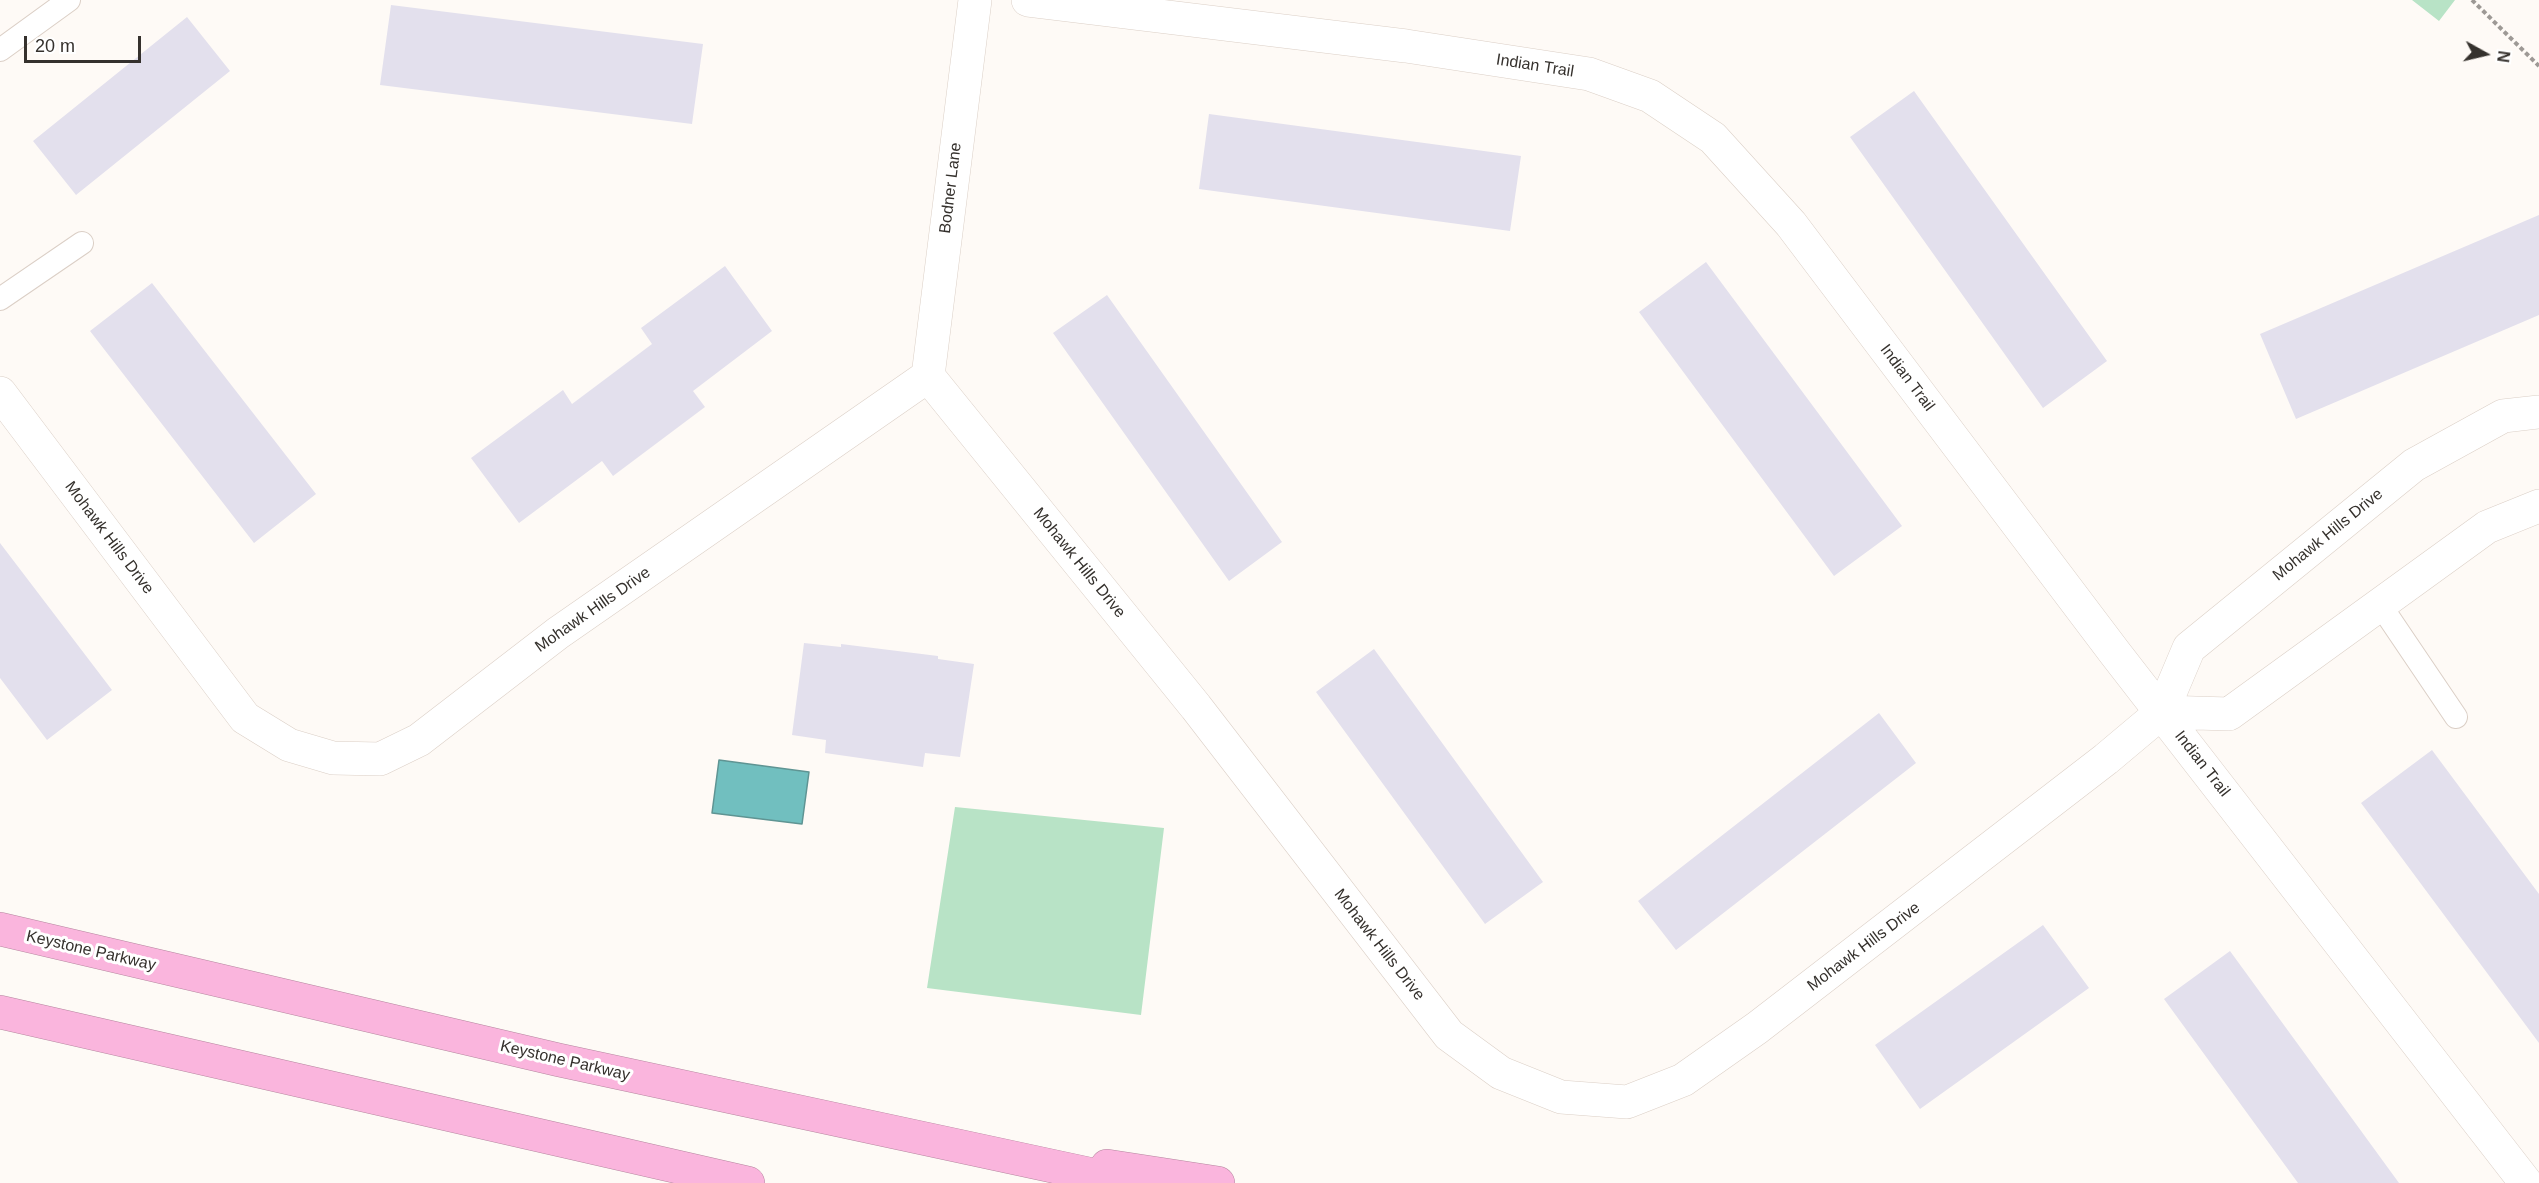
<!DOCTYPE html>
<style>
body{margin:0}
#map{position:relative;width:2539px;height:1183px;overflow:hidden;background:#fefaf6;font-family:Arial,sans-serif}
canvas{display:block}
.north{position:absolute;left:2455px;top:24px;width:60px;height:60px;-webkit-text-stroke:4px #fff;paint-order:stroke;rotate:98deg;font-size:16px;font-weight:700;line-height:24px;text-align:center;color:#35312d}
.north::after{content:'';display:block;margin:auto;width:21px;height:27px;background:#35312d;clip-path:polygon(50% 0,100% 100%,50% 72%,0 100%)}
.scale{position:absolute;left:24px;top:36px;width:117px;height:27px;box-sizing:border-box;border:3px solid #35312d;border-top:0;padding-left:8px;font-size:18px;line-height:21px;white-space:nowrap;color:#35312d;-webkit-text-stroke:4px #fff;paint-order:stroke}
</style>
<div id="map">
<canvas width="2539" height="1183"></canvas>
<div class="north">N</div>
<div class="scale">20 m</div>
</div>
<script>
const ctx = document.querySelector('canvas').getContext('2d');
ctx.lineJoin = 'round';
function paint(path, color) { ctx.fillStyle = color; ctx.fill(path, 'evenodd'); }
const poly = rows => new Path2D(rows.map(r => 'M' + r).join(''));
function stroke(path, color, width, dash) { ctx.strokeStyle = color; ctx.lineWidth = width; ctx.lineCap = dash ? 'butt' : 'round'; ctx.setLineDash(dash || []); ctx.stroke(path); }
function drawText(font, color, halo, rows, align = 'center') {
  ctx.font = font + ' Arial,sans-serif'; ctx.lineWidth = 6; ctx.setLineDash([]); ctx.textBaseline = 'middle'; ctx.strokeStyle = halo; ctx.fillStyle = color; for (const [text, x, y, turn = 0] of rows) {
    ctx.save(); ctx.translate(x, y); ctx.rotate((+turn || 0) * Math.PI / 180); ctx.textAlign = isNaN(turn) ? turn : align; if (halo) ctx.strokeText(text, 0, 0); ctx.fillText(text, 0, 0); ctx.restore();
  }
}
paint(poly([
 [2412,0,2455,0,2439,21],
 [955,807,1164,828,1141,1015,927,988]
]), '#b8e3c6');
const water = poly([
 [719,760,809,772,802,824,712,813,719,760]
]);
paint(water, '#71bfbf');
stroke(water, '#5f9493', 1.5);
paint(poly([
 [391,5,703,44,692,124,380,85],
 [187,17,230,71,76,195,33,141],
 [1914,91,2107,361,2043,408,1850,137],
 [1209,114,1521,156,1510,231,1199,189],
 [2539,215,2539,315,2296,419,2260,334],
 [1706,262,1902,526,1834,576,1639,312],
 [725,266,772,331,693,391,705,407,613,476,602,461,519,523,471,458,563,390,572,404,652,344,641,328],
 [152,283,316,494,254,543,90,331],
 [1107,295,1282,542,1229,581,1053,333],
 [0,543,112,690,47,740,0,678],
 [804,643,841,647,841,644,938,656,938,659,974,664,960,757,925,753,923,767,825,753,826,740,792,735],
 [1374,649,1543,882,1485,924,1316,692],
 [1879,713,1916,763,1676,950,1638,901],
 [2432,750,2539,894,2539,1043,2361,803],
 [2043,925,2089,988,1920,1109,1875,1045],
 [2230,951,2399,1183,2298,1183,2164,999]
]), '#e3e0ed');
const lane = poly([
 [0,50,69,0],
 [0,299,82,243],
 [2379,603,2456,717]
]);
const street = poly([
 [1028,0,1406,46,1589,74,1650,96,1713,138,1791,224,2115,653,2526,1183],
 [928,376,1196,707,1449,1035,1501,1073,1561,1097,1627,1102,1683,1080,1757,1028,2106,759,2162,712,2189,648,2414,465,2503,416,2539,412],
 [928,376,975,0],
 [0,393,245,718,289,745,333,758,380,759,419,740,558,633,928,376],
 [2162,712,2229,714,2487,527,2539,506]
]);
const highway = poly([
 [0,929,559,1060,1131,1183],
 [0,1012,748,1183],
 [1107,1166,1218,1183]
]);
stroke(lane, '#dbcfc6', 24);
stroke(street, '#dbcfc6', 34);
stroke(highway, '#b5879f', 34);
stroke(poly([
 [2472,0,2539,66]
]), '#9d9995', 4, [4.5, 3]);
stroke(lane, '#fff', 22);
stroke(street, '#fff', 33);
stroke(highway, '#fab5dd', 33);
drawText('16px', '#35312d', '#fff', [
 ["Indian Trail",1535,66,9],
 ["Bodner Lane",951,188,-83],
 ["Indian Trail",1907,378,53],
 ["Mohawk Hills Drive",2328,535,-39],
 ["Mohawk Hills Drive",109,538,53],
 ["Mohawk Hills Drive",1079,563,51],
 ["Mohawk Hills Drive",593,610,-35],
 ["Indian Trail",2202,764,52],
 ["Mohawk Hills Drive",1379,945,52],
 ["Mohawk Hills Drive",1864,947,-37],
 ["Keystone Parkway",91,951,13],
 ["Keystone Parkway",565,1061,13]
]);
</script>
